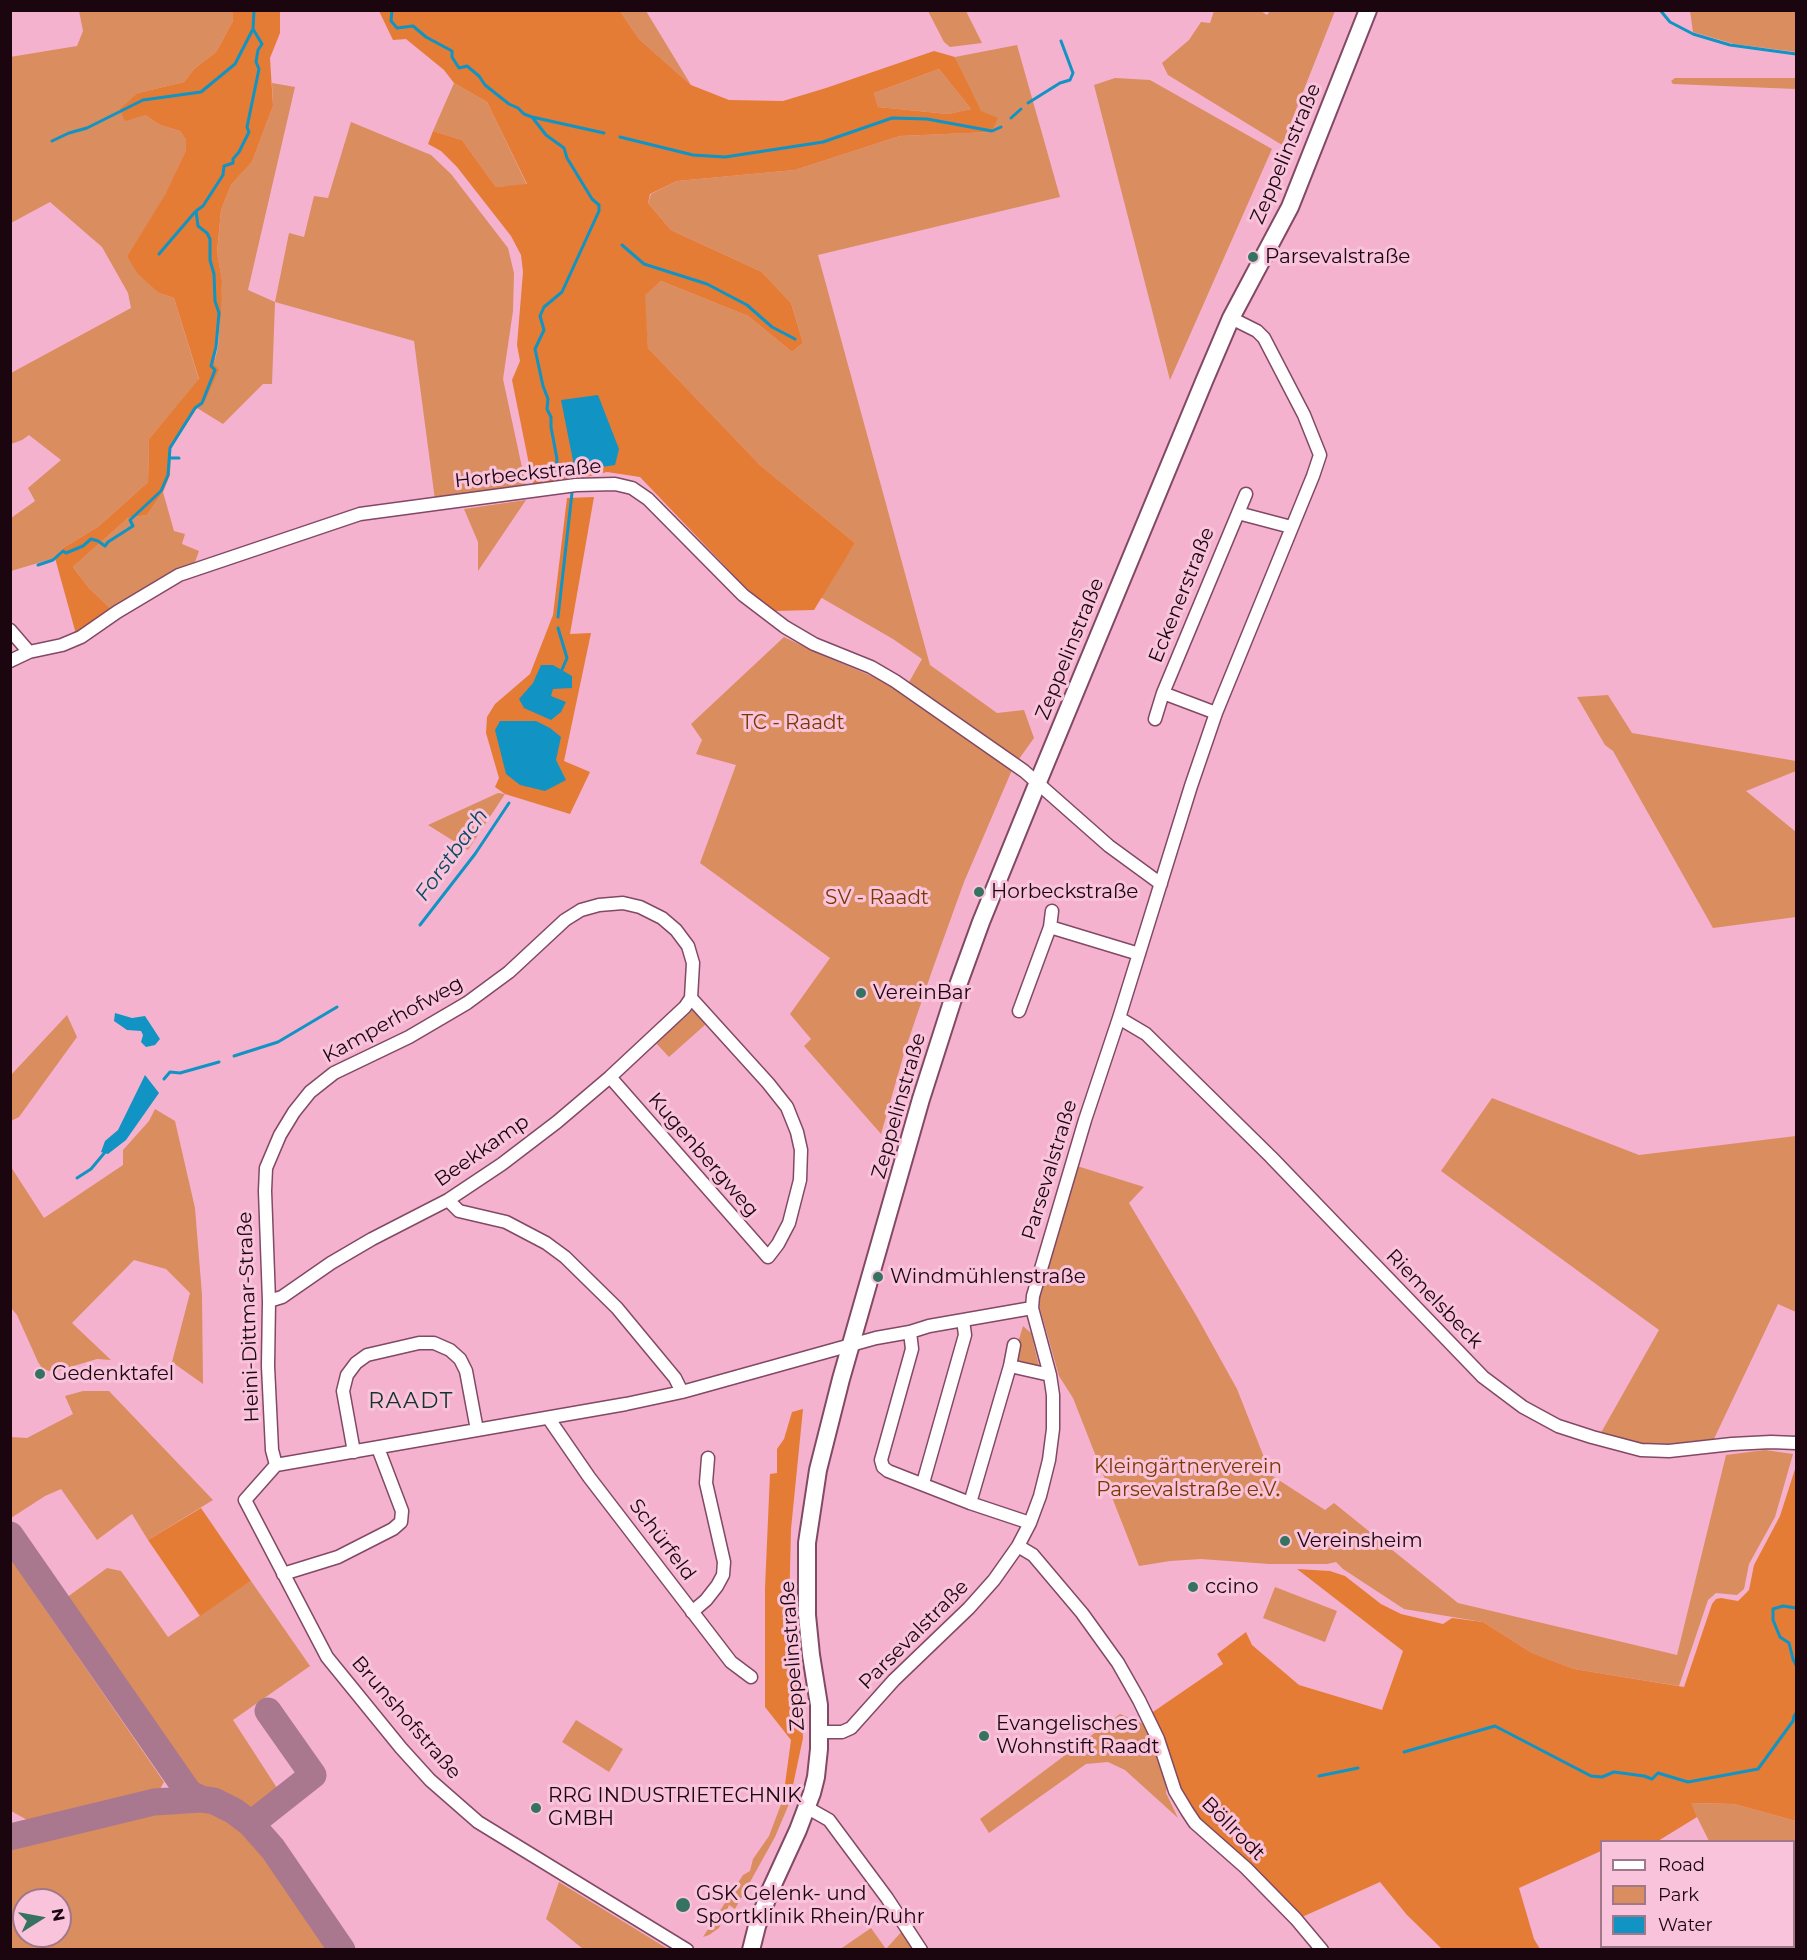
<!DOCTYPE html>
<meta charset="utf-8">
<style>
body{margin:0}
#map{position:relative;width:1807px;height:1960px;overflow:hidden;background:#f4b2cf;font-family:Montserrat,sans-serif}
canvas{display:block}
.frame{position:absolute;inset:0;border:12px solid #1b0610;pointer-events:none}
.legend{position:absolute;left:1600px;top:1840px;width:195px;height:108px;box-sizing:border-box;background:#f9c4db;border:2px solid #a0788a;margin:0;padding:8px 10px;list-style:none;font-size:18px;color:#1b0610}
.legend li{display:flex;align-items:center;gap:12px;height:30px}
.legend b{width:30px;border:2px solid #a0788a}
.north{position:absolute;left:12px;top:1888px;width:60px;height:60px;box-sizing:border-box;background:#f9c4db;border:2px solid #a0788a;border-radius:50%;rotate:79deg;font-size:16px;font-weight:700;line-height:24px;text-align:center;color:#1b0610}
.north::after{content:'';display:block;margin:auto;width:21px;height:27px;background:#357360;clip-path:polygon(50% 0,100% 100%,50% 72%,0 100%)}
</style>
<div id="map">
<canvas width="1807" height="1960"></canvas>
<div class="frame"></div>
<ul class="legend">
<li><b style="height:8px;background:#fff"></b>Road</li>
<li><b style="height:16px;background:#da8d5e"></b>Park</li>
<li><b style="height:16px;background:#1193c3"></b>Water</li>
</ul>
<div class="north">N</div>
</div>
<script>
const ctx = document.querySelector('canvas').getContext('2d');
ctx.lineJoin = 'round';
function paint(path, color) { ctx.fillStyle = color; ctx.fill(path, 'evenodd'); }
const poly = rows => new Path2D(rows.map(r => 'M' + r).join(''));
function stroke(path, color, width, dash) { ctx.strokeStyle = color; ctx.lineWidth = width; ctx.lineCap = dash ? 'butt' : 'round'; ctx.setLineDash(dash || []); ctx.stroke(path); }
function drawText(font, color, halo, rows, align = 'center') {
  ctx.font = font + ' Montserrat,sans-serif'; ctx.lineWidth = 6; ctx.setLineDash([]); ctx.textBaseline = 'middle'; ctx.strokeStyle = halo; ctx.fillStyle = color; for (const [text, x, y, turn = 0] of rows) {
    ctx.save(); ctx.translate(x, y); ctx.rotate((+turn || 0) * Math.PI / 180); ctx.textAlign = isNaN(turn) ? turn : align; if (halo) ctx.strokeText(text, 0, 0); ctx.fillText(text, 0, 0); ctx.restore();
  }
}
paint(poly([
 [79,11,233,11,233,21,216,52,194,69,184,82,138,93,145,115,160,125,180,131,186,140,186,150,165,196,127,256,159,293,174,298,199,380,149,439,148,482,99,526,63,548,55,558,11,571,11,518,35,501,28,488,61,460,29,435,22,440,11,444,11,373,131,308,128,293,102,247,50,202,11,223,10,57,77,46,83,31],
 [620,11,646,11,691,85,639,39],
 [928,11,966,11,982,43,950,47,944,42],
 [1214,11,1261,11,1267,15,1270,11,1335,11,1282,145,1168,75,1162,63,1189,40,1201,22,1210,23],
 [1690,11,1796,11,1796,52,1734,44,1693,32],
 [1017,45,1060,197,818,255,930,665,997,713,1024,710,1034,738,1019,759,908,684,922,659,893,639,820,597,855,543,760,465,648,348,644,295,661,281,748,316,792,352,803,343,791,303,762,272,671,230,648,203,651,194,677,181,795,170,900,136,990,132,955,57],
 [939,69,971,109,948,114,878,107,874,93],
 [1115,78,1150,80,1272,149,1170,380,1094,85],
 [1675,78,1796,78,1796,89,1673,84,1671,81],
 [272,83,295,87,248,290,275,302,289,233,304,237,314,196,328,198,351,122,431,155,451,174,508,248,514,273,513,311,503,379,526,486,435,500,414,341,275,302,272,384,263,384,223,424,197,408,204,403,218,347,222,280,217,254,221,210,231,185,252,162,273,106],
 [454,83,487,102,527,185,496,187,462,140,433,131],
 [163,492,174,531,185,534,182,544,199,551,195,562,137,593,112,610,89,588,73,567,128,518,147,515],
 [526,500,478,571,478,542,464,509],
 [784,637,824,656,886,682,1012,770,964,882,933,968,905,1050,881,1134,804,1046,811,1039,790,1014,830,958,700,863,736,765,696,754,702,740,691,724],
 [1608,695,1632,733,1796,761,1796,771,1746,791,1796,832,1796,917,1713,928,1613,751,1605,745,1577,697],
 [498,793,505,794,468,850,428,825],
 [693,1010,706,1024,669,1057,656,1043],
 [67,1015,77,1037,19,1117,11,1121,11,1075],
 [1492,1098,1639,1155,1796,1136,1796,1312,1778,1304,1712,1443,1671,1448,1598,1438,1659,1330,1441,1171],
 [155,1109,175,1121,195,1208,202,1295,203,1384,172,1362,190,1293,166,1269,134,1260,72,1323,111,1360,97,1359,57,1371,49,1371,42,1368,38,1362,17,1315,11,1308,11,1167,44,1218,123,1165,123,1150,149,1121],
 [1077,1166,1144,1187,1129,1203,1196,1315,1237,1389,1271,1475,1325,1510,1334,1503,1458,1603,1677,1655,1726,1455,1765,1450,1793,1454,1775,1517,1749,1564,1744,1589,1737,1595,1716,1593,1708,1600,1679,1686,1574,1669,1532,1653,1483,1622,1404,1609,1343,1569,1336,1562,1327,1564,1269,1564,1201,1559,1170,1561,1139,1566,1073,1398,1059,1376,1039,1305,1039,1297],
 [1023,1326,1031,1333,1039,1366,1037,1367,1019,1363,1014,1356],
 [83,1391,109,1391,213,1500,148,1540,132,1514,97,1540,61,1489,45,1496,11,1518,11,1437,27,1438,73,1414,65,1396],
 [10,1558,164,1782,159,1791,31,1822,11,1811],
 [107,1568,121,1571,168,1637,251,1581,310,1666,233,1720,277,1788,252,1807,242,1807,193,1783,66,1598],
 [1275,1587,1337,1611,1325,1642,1263,1618],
 [1120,1714,1148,1726,1167,1783,1166,1793,1178,1818,1125,1770,1108,1762,1086,1764,989,1833,980,1819],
 [576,1720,623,1749,609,1772,562,1742],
 [783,1799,789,1804,775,1837,735,1909,729,1905,719,1928,709,1935,703,1937,743,1875,750,1871,753,1859,769,1836],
 [1690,1803,1734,1804,1796,1821,1796,1841,1794,1843,1794,1842,1709,1841],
 [191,1811,212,1812,238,1827,265,1853,331,1949,11,1949,11,1848,149,1815],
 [24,1900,60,1900,60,1936,24,1936],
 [559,1882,668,1949,583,1949,546,1919],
 [871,1928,886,1949,903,1930,915,1950,839,1950]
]), '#da8d5e');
paint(poly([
 [233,11,280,11,280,33,270,58,273,106,252,162,231,185,221,210,217,253,222,280,221,313,214,365,219,369,204,403,197,408,171,448,170,475,163,492,147,515,128,518,73,567,89,588,112,610,76,634,55,558,63,548,99,526,148,482,149,439,199,379,174,298,159,293,138,274,127,256,165,195,186,150,186,140,180,131,160,125,145,115,125,121,120,109,138,93,184,82,194,69,216,52,233,21],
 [379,11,620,11,639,39,691,85,729,100,783,101,826,88,934,51,955,57,981,111,998,118,991,132,900,136,795,170,677,181,650,194,648,203,671,230,762,272,791,303,803,343,792,352,748,316,661,281,645,295,648,348,760,465,855,543,814,610,773,611,744,586,640,477,607,472,573,480,533,484,512,380,520,361,517,345,523,272,521,255,511,236,457,167,441,151,428,144,433,131,462,140,496,187,527,184,487,102,454,83,444,70,406,39,393,40],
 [939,69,971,109,948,114,878,107,874,93],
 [594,497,570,634,591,633,564,761,590,772,570,814,505,794,495,787,499,778,486,733,487,717,495,704,530,674,553,615,567,498],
 [803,1409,791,1529,789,1609,801,1704,803,1738,789,1804,783,1799,791,1740,765,1707,765,1588,770,1474,777,1473,777,1449,784,1439,792,1412],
 [1796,1466,1796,1821,1734,1804,1691,1803,1697,1817,1658,1841,1602,1842,1601,1851,1519,1888,1534,1939,1540,1949,1442,1949,1407,1915,1380,1882,1302,1917,1196,1818,1187,1805,1150,1714,1223,1664,1217,1654,1246,1632,1252,1645,1299,1685,1382,1710,1403,1651,1297,1569,1330,1571,1345,1576,1381,1604,1401,1614,1443,1624,1452,1618,1483,1622,1532,1653,1574,1669,1684,1687,1712,1604,1716,1599,1721,1598,1738,1601,1749,1590,1754,1565,1780,1516],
 [201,1508,251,1581,200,1616,148,1540]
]), '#e47c35');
paint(poly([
 [598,395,619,449,615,465,575,471,561,400],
 [541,665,553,665,572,676,572,688,553,689,551,696,566,702,561,712,551,720,524,708,519,699,533,683],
 [500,721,536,721,550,728,561,737,556,760,566,780,545,791,520,785,506,774,495,730],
 [115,1013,132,1018,145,1016,160,1039,155,1045,146,1047,141,1042,143,1035,141,1031,127,1030,114,1021],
 [145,1075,159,1093,126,1140,108,1154,101,1152,105,1141,118,1130]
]), '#1193c3');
stroke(poly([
 [392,10,391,21,397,28,413,26,426,37,452,51,452,57,459,68,467,66,479,76,485,85,509,104,518,108,524,114,532,117,546,135,564,148,567,158,592,199,599,205,599,211,562,292,544,307,540,316,544,330,535,349,543,386,548,399,547,409,551,417,551,427,557,459,556,470,567,474,569,479],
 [1660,10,1670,22,1693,34,1730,45,1796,54],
 [1028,103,1060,83,1070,80,1073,73,1061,41],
 [532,117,604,133],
 [1011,118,1021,109],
 [620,137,693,155,725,157,823,142,892,118,927,119,992,131,1001,127],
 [52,141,69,133,87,128,143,100,201,92,235,64,253,29,254,10],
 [622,245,644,264,707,284,747,305,772,327,795,339],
 [159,254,195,212],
 [169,458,179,458],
 [38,565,53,560,63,551,66,553,83,546,91,539,98,541,105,546,108,542,133,526,130,520,161,491,168,475,170,448,195,408,202,403,215,370,211,366,216,347,219,313,215,301,214,274,210,260,210,239,207,233,198,226,196,211,203,206,223,175,224,166,233,163,233,159,239,152,249,132,247,127,259,69,256,62,258,50,262,44,253,29],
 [558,617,572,493],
 [558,628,567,658,561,672],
 [420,925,475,854,509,803],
 [234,1056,278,1042,337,1007],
 [164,1079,170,1072,180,1073,219,1062],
 [77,1178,91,1169,106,1151],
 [1796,1608,1783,1606,1773,1609,1773,1620,1780,1637,1789,1643,1793,1659,1796,1665],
 [1404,1752,1495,1726,1591,1776,1602,1777,1614,1772,1644,1776,1652,1779,1658,1773,1688,1782,1758,1769,1793,1721,1794,1716,1796,1713],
 [1319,1776,1358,1768]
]), '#1193c3', 3);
stroke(poly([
 [10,1535,189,1793,201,1799],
 [251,1824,313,1775,268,1711],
 [10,1837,154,1802,201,1799,214,1801,234,1811,251,1824,273,1849,342,1950]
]), '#aa788e', 27);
const street = poly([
 [1238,513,1291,527],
 [10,630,29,652],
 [10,661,29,652,62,645,81,637,117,612,179,575,360,514,576,485,615,484,632,488,648,499,743,595,785,627,814,644,871,667,895,681,1024,771,1109,846,1161,884],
 [1216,713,1163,693,1246,494],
 [1155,719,1163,693],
 [1050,927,1139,954],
 [1019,1011,1050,927,1052,911],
 [1119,1018,1146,1034,1271,1157,1483,1377,1523,1407,1558,1426,1592,1437,1641,1450,1669,1451,1732,1444,1771,1442,1796,1443],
 [448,1200,459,1211,506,1222,546,1243,565,1257,617,1308,675,1378,682,1392],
 [269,1301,282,1297,331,1263,372,1239,448,1200,502,1164,557,1122,610,1077,685,1007,691,998],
 [910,1332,912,1349,881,1460,883,1467,888,1471,970,1503,1030,1523],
 [1010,1366,1050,1375],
 [549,1419,589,1477,731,1662,751,1677],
 [354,1452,343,1391,347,1375,356,1363,367,1355,419,1343,434,1343,450,1350,460,1359,466,1371,477,1430],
 [276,1465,272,1450,268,1366,269,1301,265,1191,266,1168,280,1135,294,1112,310,1092,334,1073,409,1037,467,1003,509,972,565,920,581,910,599,905,623,903,640,907,662,918,676,930,688,946,693,963,691,998,768,1083,787,1107,797,1132,801,1150,800,1180,789,1223,778,1244,768,1257,610,1077],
 [923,1483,965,1335,963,1320],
 [970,1503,1010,1366,1014,1345],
 [1018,1546,1033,1555,1082,1613,1118,1663,1139,1700,1158,1739,1175,1791,1187,1811,1195,1823,1246,1868,1296,1919,1322,1950],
 [283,1574,338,1557,393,1529,401,1522,402,1511,378,1448],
 [692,1612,706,1600,717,1586,723,1575,724,1562,706,1483,708,1458],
 [820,1732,842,1732,851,1728,894,1680,969,1608,994,1580,1018,1546,1030,1523,1040,1496,1049,1460,1053,1429,1053,1395,1050,1375,1032,1308,1033,1296,1085,1120,1119,1018,1191,786,1216,713,1313,476,1320,455,1304,415,1264,338,1257,331,1231,318],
 [806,1807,829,1820,887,1898,921,1950],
 [687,1950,478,1822,430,1780,401,1748,327,1657,245,1500,276,1465,626,1404,682,1392,876,1338,910,1332,929,1326,1032,1308],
 [1709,1950,1719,1946]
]);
const secondary = poly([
 [751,1950,757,1926,770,1891,798,1830,812,1793,816,1777,819,1749,819,1705,811,1655,807,1615,807,1543,818,1470,841,1379,921,1099,953,999,981,922,1038,782,1205,379,1231,318,1290,207,1368,10]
]);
stroke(street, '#824964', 15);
stroke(secondary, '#824964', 20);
stroke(street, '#fff', 12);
stroke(secondary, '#fff', 16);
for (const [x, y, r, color] of [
 [1253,257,6,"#357360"],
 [979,892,6,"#357360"],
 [861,993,6,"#357360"],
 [878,1277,6,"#357360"],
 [40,1374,6,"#357360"],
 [1285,1541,6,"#357360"],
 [1193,1587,6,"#357360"],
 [984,1736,6,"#357360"],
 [536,1808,6,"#357360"],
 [683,1905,8,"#357360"]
]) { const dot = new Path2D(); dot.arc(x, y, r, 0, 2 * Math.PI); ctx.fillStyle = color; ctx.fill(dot); stroke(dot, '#f9c4db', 2); }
drawText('20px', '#1b0610', '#f9c4db', [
 ["Zeppelinstraße",1286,154,-67],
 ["Horbeckstraße",528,474,-6],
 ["Eckenerstraße",1182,595,-68],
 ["Zeppelinstraße",1070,649,-68],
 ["Kamperhofweg",393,1020,-29],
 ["Zeppelinstraße",899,1106,-74],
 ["Beekkamp",482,1151,-35],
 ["Kugenbergweg",703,1155,49],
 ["Parsevalstraße",1050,1170,-73],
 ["Riemelsbeck",1434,1299,46],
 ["Heini-Dittmar-Straße",249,1317,-92],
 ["Schürfeld",662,1540,53],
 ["Parsevalstraße",914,1635,-45],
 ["Zeppelinstraße",793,1656,-94],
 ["Brunshofstraße",406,1718,49],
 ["Böllrodt",1233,1829,45]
]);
drawText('20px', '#1b0610', '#f9c4db', [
 ["Parsevalstraße",1265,257],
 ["Horbeckstraße",991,892],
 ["VereinBar",873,993],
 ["Windmühlenstraße",890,1277],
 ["Gedenktafel",52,1374],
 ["Vereinsheim",1297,1541],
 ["ccino",1205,1587],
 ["Evangelisches",996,1724],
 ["Wohnstift Raadt",996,1747],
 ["RRG INDUSTRIETECHNIK",548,1796],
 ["GMBH",548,1819],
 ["GSK Gelenk- und",696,1894],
 ["Sportklinik Rhein/Ruhr",696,1917]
], 'left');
drawText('20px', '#7b3800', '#f9c4db', [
 ["TC - Raadt",793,723],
 ["SV - Raadt",877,898],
 ["Kleingärtnerverein",1188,1467],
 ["Parsevalstraße e.V.",1188,1490]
]);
drawText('italic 21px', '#074962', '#f9c4db', [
 ["Forstbach",452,855,-54]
]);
ctx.letterSpacing = '1.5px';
drawText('22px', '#143228', '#f9c4db', [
 ["RAADT",411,1402]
]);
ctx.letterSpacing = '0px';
</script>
